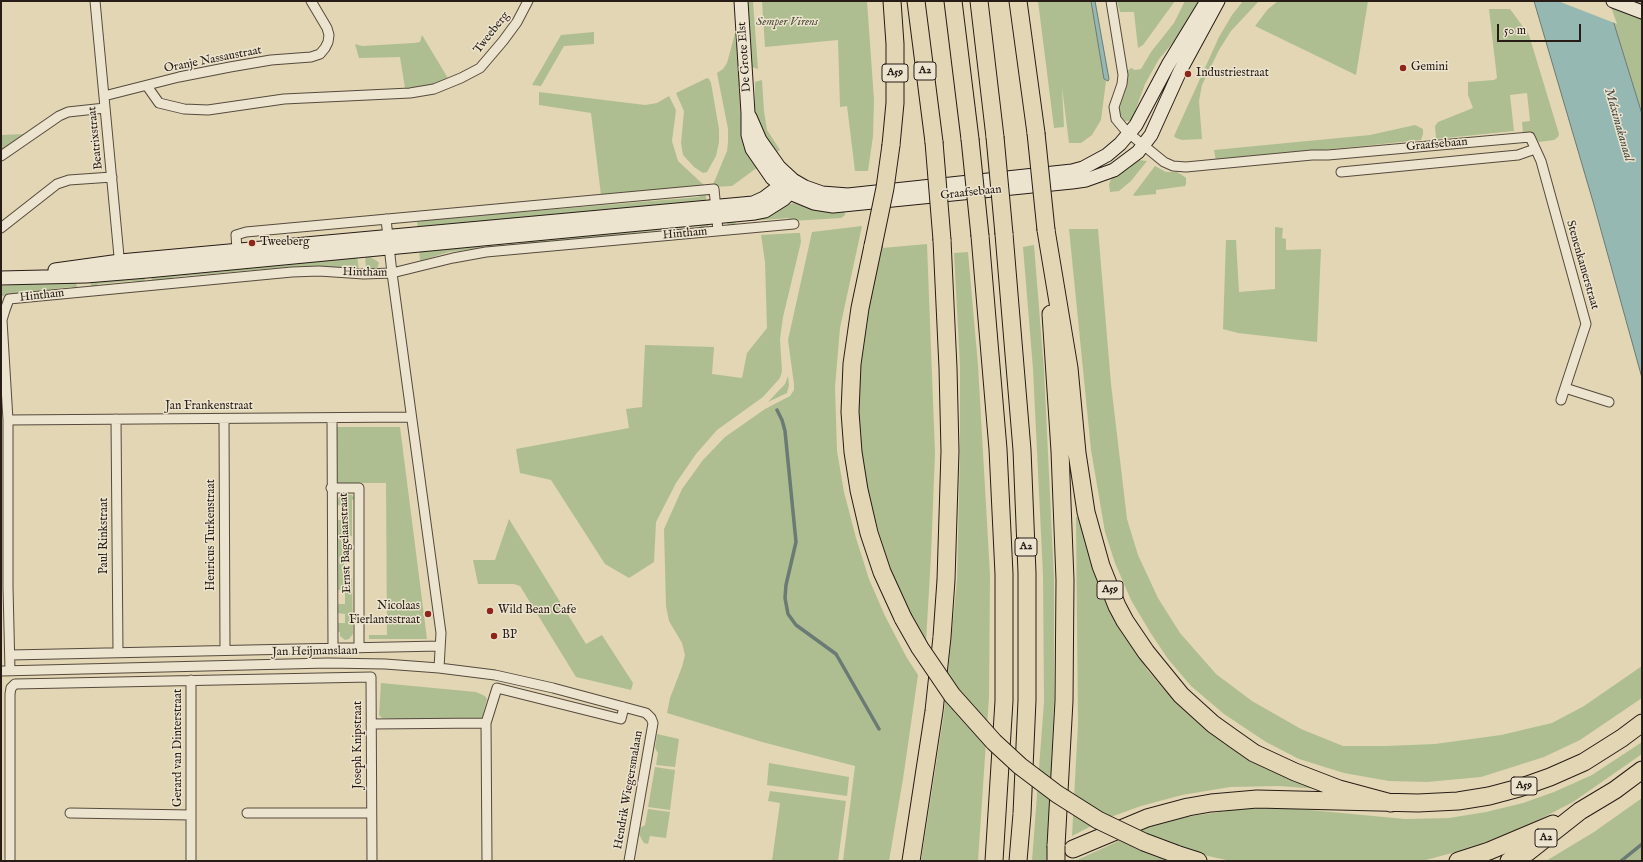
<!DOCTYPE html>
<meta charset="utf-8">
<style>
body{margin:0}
#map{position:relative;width:1643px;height:862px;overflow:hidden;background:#e2d6b4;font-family:"IM FELL English",serif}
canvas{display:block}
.frame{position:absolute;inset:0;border:2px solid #281c17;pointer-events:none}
.scale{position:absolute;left:1497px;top:24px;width:84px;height:18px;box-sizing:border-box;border:2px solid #281c17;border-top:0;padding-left:5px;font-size:12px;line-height:14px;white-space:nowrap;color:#281c17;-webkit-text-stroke:3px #ece4ce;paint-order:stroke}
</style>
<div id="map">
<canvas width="1643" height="862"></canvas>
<div class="frame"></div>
<div class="scale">50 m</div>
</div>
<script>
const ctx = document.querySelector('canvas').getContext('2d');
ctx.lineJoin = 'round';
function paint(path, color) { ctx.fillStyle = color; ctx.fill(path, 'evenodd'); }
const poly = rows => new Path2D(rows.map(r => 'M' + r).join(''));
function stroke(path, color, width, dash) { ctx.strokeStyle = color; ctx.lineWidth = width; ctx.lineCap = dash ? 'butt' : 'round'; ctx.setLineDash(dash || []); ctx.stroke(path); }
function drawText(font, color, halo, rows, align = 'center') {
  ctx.font = font + ' "IM FELL English",serif'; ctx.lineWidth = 3; ctx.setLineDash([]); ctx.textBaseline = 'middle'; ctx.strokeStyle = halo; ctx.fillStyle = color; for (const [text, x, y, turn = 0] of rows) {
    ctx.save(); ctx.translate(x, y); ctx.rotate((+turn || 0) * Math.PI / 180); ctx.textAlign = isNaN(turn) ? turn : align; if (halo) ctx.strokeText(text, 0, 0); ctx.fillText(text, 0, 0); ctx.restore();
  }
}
paint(poly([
 [748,1,753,1,758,69,752,67],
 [762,1,867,1,874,100,873,136,868,171,855,171,847,106,840,107,838,40,765,47],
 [1038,1,1091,1,1104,79,1106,81,1101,120,1092,135,1081,143,1069,143,1062,87,1064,127,1054,128],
 [1117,1,1175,1,1143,45,1138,48,1134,12,1120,12],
 [1185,1,1202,1,1182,32,1159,59,1145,84,1134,114,1136,115,1129,121,1124,121,1119,118,1118,109,1126,72,1131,68,1135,70,1141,69,1151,52,1174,23],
 [1243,1,1259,1,1231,31,1219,50,1202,85,1199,101,1202,139,1182,140,1176,138,1174,136,1219,37,1232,15],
 [1278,1,1368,1,1356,75,1255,26,1268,9],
 [1607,1,1642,1,1642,114,1621,46],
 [1489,9,1510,9,1529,35,1559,134,1558,137,1554,140,1539,142,1529,133,1523,133,1522,122,1530,121,1527,93,1510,95,1514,131,1436,139,1435,126,1438,122,1473,108,1468,95,1468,82,1494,80,1497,78],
 [736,30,741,119,744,136,758,167,732,186,712,187,727,151,728,142,728,129,717,73,723,69,727,63],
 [594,32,594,44,564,46,541,86,532,85,561,35],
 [422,35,449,80,427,87,405,88,400,57,359,58,355,44,362,46,414,43,420,42],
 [707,78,709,79,711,83,719,129,719,142,716,156,707,172,703,173,694,167,683,155,681,143,684,111,676,93],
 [762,80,764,111,767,130,780,150,773,154,757,122,755,110,755,82],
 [539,92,645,105,657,103,669,96,676,110,672,141,678,161,706,187,601,195,591,113,539,105],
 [1415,125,1423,129,1423,134,1421,140,1216,161,1214,150,1370,135],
 [25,134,10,145,1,152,1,135],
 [1138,160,1147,161,1131,181,1119,191,1110,192,1109,184,1112,177],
 [1155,166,1166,172,1177,172,1182,175,1186,178,1186,184,1185,186,1156,190,1156,194,1135,196,1133,195],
 [702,193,706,195,706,202,418,230,417,221,699,197],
 [793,203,844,209,845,213,845,215,841,218,792,221,788,218,736,222,734,226,729,226,726,222,783,207],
 [708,222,708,226,701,228,699,226,524,245,524,241],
 [862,226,840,328,835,387,837,451,844,492,856,538,869,579,885,616,907,658,918,675,903,779,889,861,843,861,855,766,762,742,667,713,670,698,682,667,685,655,682,643,669,621,666,606,664,529,682,489,703,460,725,437,765,409,790,396,794,390,794,384,788,340,812,232],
 [1275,227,1283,228,1282,238,1286,239,1286,250,1321,249,1317,342,1238,333,1223,329,1226,240,1236,240,1239,292,1275,289],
 [1069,229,1098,229,1111,384,1127,519,1138,555,1158,598,1180,633,1216,674,1252,701,1301,729,1343,746,1386,746,1435,744,1501,735,1552,723,1584,706,1642,666,1642,698,1580,740,1544,757,1481,777,1427,782,1389,781,1344,773,1299,759,1266,742,1224,714,1191,686,1168,659,1150,632,1131,600,1115,563,1105,532,1091,450],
 [796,233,800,233,801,242,783,317,780,339,782,371,780,378,763,397,717,430,696,454,676,483,656,522,654,562,629,578,605,564,551,480,520,473,516,449,629,428,626,409,642,407,645,345,714,347,712,374,742,378,747,353,767,328,765,262,761,235],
 [479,243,480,248,449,252,420,261,419,249],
 [927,244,935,453,931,556,926,642,905,605,890,567,865,488,858,413,858,364,868,305,882,248],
 [1034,245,1044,370,1054,578,1054,702,1047,861,1032,861,1044,702,1043,575,1033,369,1023,247],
 [968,252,978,365,990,575,989,697,978,861,921,861,944,713,957,579,960,451,960,366,954,253],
 [365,254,377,261,379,263,377,269,366,270],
 [357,255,359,270,322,266,302,266,174,277,172,279,152,281,151,274],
 [144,275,145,282,131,281,98,284,95,287,91,286,90,280],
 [76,280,77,289,74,289,72,287,23,292,19,295,1,296,1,286],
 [788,376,789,385,787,393,768,402,785,384],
 [333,427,400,427,427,639,369,639,369,635,387,635,386,483,333,483],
 [342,494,352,495,355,499,352,500,352,536,344,536,344,578,352,579,353,634,349,639,345,640,340,636,340,632,337,632,337,623,345,623,345,614,337,613,337,604,345,604,345,590,337,590,336,520,344,520,344,506,336,505,336,501],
 [1079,516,1110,610,1148,671,1172,698,1208,731,1253,762,1319,789,1279,786,1230,787,1182,795,1141,806,1105,819,1072,836,1078,724,1076,517],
 [509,519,586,644,602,635,633,683,631,690,576,677,520,586,514,584,478,584,473,560,495,560],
 [381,683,476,692,485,696,487,699,482,718,476,722,467,724,382,718,379,715],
 [657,734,679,739,675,767,656,765,658,753,655,748],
 [1642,742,1642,754,1573,802,1519,830,1467,849,1422,861,1231,861,1208,856,1179,846,1173,861,1075,861,1149,827,1185,817,1234,810,1278,807,1405,819,1449,818,1486,812,1523,803,1554,792,1592,775],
 [769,763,849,777,847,796,767,785],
 [655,767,675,770,670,810,648,807],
 [770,791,846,801,838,861,772,861,780,803,768,801],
 [1642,798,1642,861,1546,861,1594,832],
 [648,809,670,812,666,838,650,836,648,844,644,843,642,840,639,834,640,828,645,825]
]), '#afbe90');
const water = poly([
 [1091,1,1095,1,1109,79,1108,81,1104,79,1091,1],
 [1534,1,1607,1,1642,114,1642,378,1594,205,1534,1]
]);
paint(water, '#96b8b3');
stroke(water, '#6a7a75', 1);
paint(poly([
 [1558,1,1609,1,1617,24]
]), '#e2d6b4');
stroke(poly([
 [777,410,782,420,785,431,796,542,786,585,785,598,788,614,796,625,836,654,879,729],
 [1621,861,1642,844]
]), '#6a7a75', 3.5);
const street = poly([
 [95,1,120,267],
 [1111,1,1123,75,1122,84,1114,107,1116,119,1126,131,1164,162,1173,166,1186,167,1312,155,1328,155,1530,137,1541,161,1586,324,1561,400],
 [147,86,159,103,184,109,208,110,284,99,410,93,434,89,461,78,480,68,503,41,517,22,528,1],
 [104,96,179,77,230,67,271,60,311,57,320,54,325,48,328,42,329,35,327,28,311,1],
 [1,156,59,116,68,112,105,108],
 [1341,172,1518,155,1535,149],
 [386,219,392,273,441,633,439,668],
 [1,228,57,184,69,180,112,177],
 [237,250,236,235,246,232,714,189,718,231],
 [1565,388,1609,402],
 [332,418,333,647],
 [116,419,118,652],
 [224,419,225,650],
 [8,420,411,417],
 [331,488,359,488,359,647],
 [10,655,440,646],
 [1,671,328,663,385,664,439,668,495,675,553,688,646,713,651,718,653,723,629,861],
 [10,671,8,587,8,420,2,320,5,310,9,299,292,272,319,271,364,274,392,273,453,258,486,252,794,224],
 [191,680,191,861],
 [371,724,486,723],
 [70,813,191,815],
 [247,813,371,813],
 [10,861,10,694,11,688,15,684,371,677,372,861],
 [487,861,486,723,497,688,621,719,624,707]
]);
const secondary = poly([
 [741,1,748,113,748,135,752,149,772,178,790,193,814,203,833,206,1072,182,1086,180,1114,170,1138,152,1151,135,1180,71,1218,1],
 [1613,1,1642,12],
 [750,117,760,140,779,167,793,180,805,187,822,193,848,195,1072,171,1083,168,1107,155,1120,144,1136,125,1168,65,1207,1],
 [55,270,120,261,753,203,764,198,780,186,793,180],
 [1,278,86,276,147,271,755,213,765,211,784,199,790,193,793,180]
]);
const highway = poly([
 [916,1,934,142],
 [953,1,970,139],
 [979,1,995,137],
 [1018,1,1036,133],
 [891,145,895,103,895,44,892,1],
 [1046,230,1069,368,1077,453,1086,512,1101,566,1117,606,1125,621,1146,652,1181,695,1213,724,1234,739,1254,753,1295,772,1339,789,1391,803],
 [1004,234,1022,450,1027,573,1027,700,1022,814,1018,861],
 [980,236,998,449,1004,574,1004,701,994,861],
 [873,246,860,308,852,364,850,412,853,452,859,490,869,533,882,572,903,618],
 [1051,314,1060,451,1065,580,1064,701,1056,846],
 [1073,849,1147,818,1188,807,1211,803,1257,799,1418,803,1458,801,1489,796,1519,788,1550,777,1584,762,1622,738,1642,723],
 [1176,854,1198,861],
 [911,861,934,711,942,637,946,580,950,451,948,368,942,240],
 [1458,861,1489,851,1553,824],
 [1509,861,1528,852,1580,811,1615,790,1642,770]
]);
stroke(street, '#564a3e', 11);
stroke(secondary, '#281c17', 15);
stroke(highway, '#281c17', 19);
stroke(street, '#ece4ce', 9);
stroke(secondary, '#ece4ce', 13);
stroke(highway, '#e2d6b4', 17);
const highwayBridge = poly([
 [1036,133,1046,230],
 [995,137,1004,234],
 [970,139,980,236],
 [934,142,942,240],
 [873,246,885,188,891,145],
 [903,618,920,648,952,695,994,742,1020,766,1057,794,1098,820,1144,842,1176,854],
 [1056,861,1056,846]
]);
stroke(highwayBridge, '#281c17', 19, []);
stroke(highwayBridge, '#e2d6b4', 17);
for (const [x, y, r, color] of [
 [1403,68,4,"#8f2418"],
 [1188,74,4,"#8f2418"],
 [252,243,4,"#8f2418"],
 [490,611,4,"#8f2418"],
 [428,614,4,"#8f2418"],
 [494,636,4,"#8f2418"]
]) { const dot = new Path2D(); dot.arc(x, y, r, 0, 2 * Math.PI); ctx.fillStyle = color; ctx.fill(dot); stroke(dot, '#ece4ce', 1.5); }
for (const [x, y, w] of [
 [925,71,22],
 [895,73,26],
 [1026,547,22],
 [1110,590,26],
 [1524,786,26],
 [1546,838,22]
]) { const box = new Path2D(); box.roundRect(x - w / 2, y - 9, w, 18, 3); ctx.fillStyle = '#ece4ce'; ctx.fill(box); stroke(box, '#281c17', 1); }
drawText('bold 11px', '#281c17', null, [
 ["A2",925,71],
 ["A59",895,73],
 ["A2",1026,547],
 ["A59",1110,590],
 ["A59",1524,786],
 ["A2",1546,838]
]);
drawText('italic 12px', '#504d3b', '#ece4ce', [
 ["Semper Virens",787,23]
]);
drawText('12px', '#281c17', '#ece4ce', [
 ["Tweeberg",492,33,-52],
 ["De Grote Elst",745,57,-94],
 ["Oranje Nassaustraat",213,60,-11],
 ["Beatrixstraat",96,138,-96],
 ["Graafsebaan",1437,145,-5],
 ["Graafsebaan",971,193,-6],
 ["Hintham",685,234,-5],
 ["Stenenkamerstraat",1582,265,74],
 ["Hintham",365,273,1],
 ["Hintham",42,296,-6],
 ["Jan Frankenstraat",209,407],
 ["Henricus Turkenstraat",212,535,-90],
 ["Paul Rinkstraat",105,536,-90],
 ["Ernst Bagelaarstraat",346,543,-92],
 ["Jan Heijmanslaan",315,652,-1],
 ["Joseph Knipstraat",359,745,-90],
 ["Gerard van Dinterstraat",179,748,-90],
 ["Hendrik Wiegersmalaan",629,790,-80]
]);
drawText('12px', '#281c17', '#ece4ce', [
 ["Gemini",1411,68],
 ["Industriestraat",1196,74],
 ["Tweeberg",260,243],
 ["Nicolaas",420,607,"right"],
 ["Fierlantsstraat",420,621,"right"],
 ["Wild Bean Cafe",498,611],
 ["BP",502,636]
], 'left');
drawText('italic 13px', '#494b46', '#ece4ce', [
 ["Máximakanaal",1618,125,74]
]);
</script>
